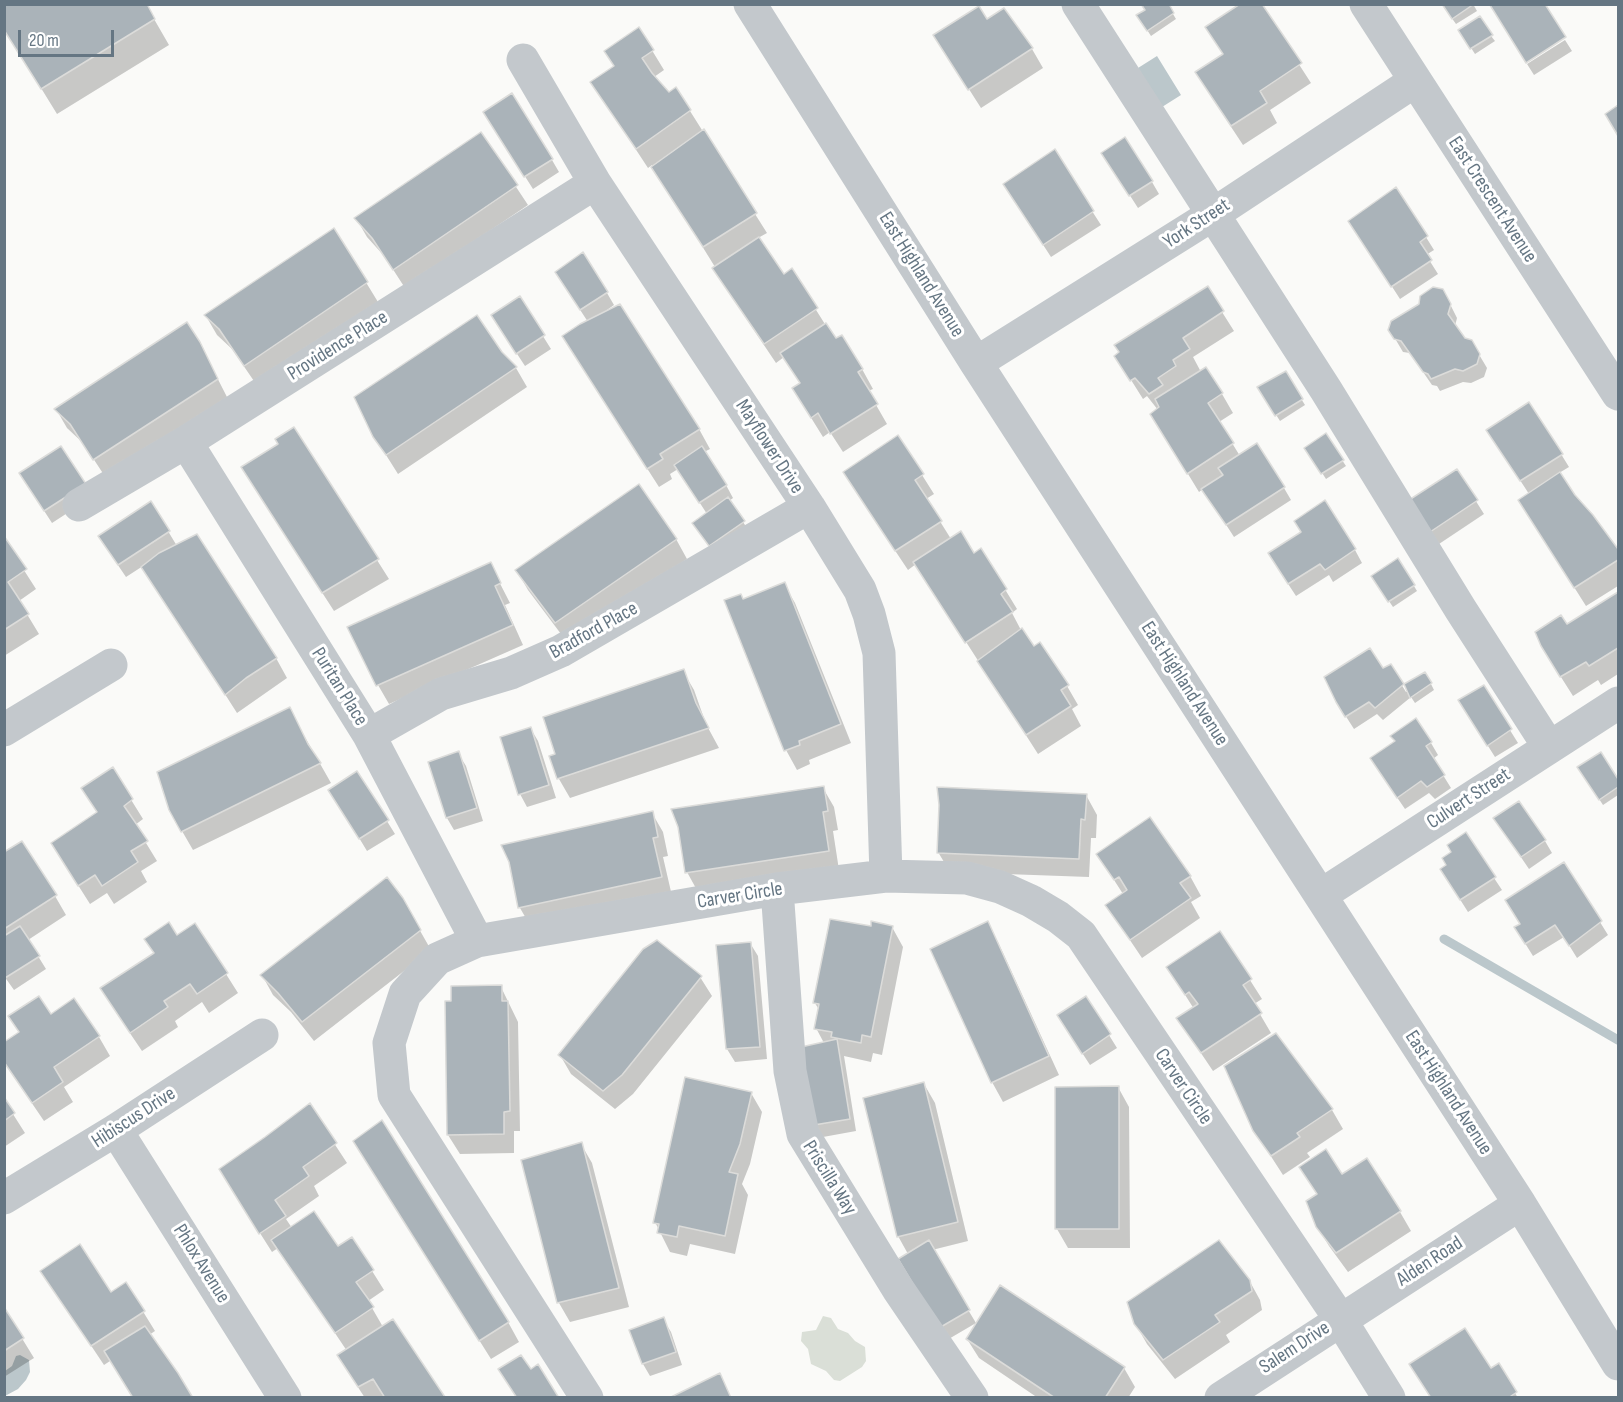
<!DOCTYPE html>
<style>
body{margin:0}
#map{position:relative;width:1623px;height:1402px;overflow:hidden;background:#fafaf8;font-family:"Sofia Sans Condensed",sans-serif}
canvas{display:block}
.frame{position:absolute;inset:0;border:6px solid #657683;pointer-events:none}
.scale{position:absolute;left:18px;top:30px;width:96px;height:27px;box-sizing:border-box;border:3px solid #657683;border-top:0;padding-left:8px;font-size:18px;line-height:21px;white-space:nowrap;color:#657683;-webkit-text-stroke:4px #fff;paint-order:stroke}
</style>
<div id="map">
<canvas width="1623" height="1402"></canvas>
<div class="frame"></div>
<div class="scale">20 m</div>
</div>
<script>
const ctx = document.querySelector('canvas').getContext('2d');
ctx.lineJoin = 'round';
function paint(path, color) { ctx.fillStyle = color; ctx.fill(path, 'evenodd'); }
const poly = rows => new Path2D(rows.map(r => 'M' + r).join(''));
function stroke(path, color, width, dash) { ctx.strokeStyle = color; ctx.lineWidth = width; ctx.lineCap = dash ? 'butt' : 'round'; ctx.setLineDash(dash || []); ctx.stroke(path); }
function drawText(font, color, halo, rows, align = 'center') {
  ctx.font = font + ' "Sofia Sans Condensed",sans-serif'; ctx.lineWidth = 6; ctx.setLineDash([]); ctx.textBaseline = 'middle'; ctx.strokeStyle = halo; ctx.fillStyle = color; for (const [text, x, y, turn = 0] of rows) {
    ctx.save(); ctx.translate(x, y); ctx.rotate((+turn || 0) * Math.PI / 180); ctx.textAlign = isNaN(turn) ? turn : align; if (halo) ctx.strokeText(text, 0, 0); ctx.fillText(text, 0, 0); ctx.restore();
  }
}
paint(poly([
 [823,1316,831,1318,838,1329,848,1333,855,1341,865,1347,866,1361,862,1367,840,1381,834,1380,826,1371,811,1364,808,1349,801,1341,802,1332,816,1330]
]), '#dadfd7');
paint(poly([
 [1157,56,1181,95,1162,107,1138,68],
 [20,1355,29,1360,30,1372,26,1380,18,1389,5,1396,5,1371,12,1366,16,1356]
]), '#bbc7cb');
paint(poly([
 [1167,4,1176,19,1151,36,1142,22],
 [1260,4,1311,83,1270,110,1277,123,1243,145,1208,92,1224,55],
 [1473,4,1477,11,1456,24,1446,10],
 [1004,10,1032,49,1043,68,981,108,935,36,987,21],
 [154,19,169,45,57,114,4,28],
 [639,29,664,70,654,77,669,94,690,111,767,233,758,238,783,276,791,270,828,329,862,369,873,389,868,391,887,424,843,452,830,432,823,437,805,408,801,384,784,357,776,363,725,287,714,268,715,267,652,165,648,168,604,101,615,67],
 [1460,31,1491,36,1495,41,1475,54],
 [1565,40,1572,51,1534,75,1527,64],
 [493,126,552,160,559,172,533,189],
 [481,134,528,205,405,288,385,257,367,237,356,218],
 [1054,152,1101,225,1051,257,1012,197],
 [1111,166,1152,182,1159,194,1138,208],
 [1396,189,1434,250,1426,255,1438,274,1400,299,1358,234],
 [334,230,378,302,256,384,232,349,217,335,206,316],
 [564,285,607,293,614,305,607,310,608,312,699,429,710,449,704,452,726,485,733,498,729,501,751,534,717,558,694,523,707,514,678,469,670,474,672,479,659,487,575,356,588,322],
 [519,298,551,349,525,366,500,328],
 [1450,304,1457,318,1455,326,1464,340,1471,341,1487,368,1484,377,1471,383,1463,382,1440,391,1437,386,1432,385,1410,353,1403,352,1390,330],
 [1222,312,1234,331,1193,357,1201,372,1222,394,1233,413,1219,422,1240,456,1284,488,1291,500,1234,537,1203,489,1199,492,1163,433,1158,410,1147,396,1143,399,1116,356],
 [199,342,228,399,106,478,83,443,67,428,56,409],
 [500,353,516,368,527,387,398,474,374,436],
 [1285,373,1305,405,1280,421,1259,388],
 [294,429,389,579,334,611,254,487,280,444],
 [1326,436,1346,466,1326,479,1306,448],
 [898,437,934,494,926,499,951,539,974,555,981,550,1017,609,1012,613,1022,632,1067,686,1078,705,1072,709,1081,726,1038,754,916,564,908,570,856,492],
 [1496,443,1561,454,1569,467,1559,473,1573,496,1592,516,1618,551,1618,586,1586,606,1531,519,1529,494],
 [1457,471,1484,514,1439,544,1411,501],
 [28,486,92,497,52,523],
 [151,503,177,546,276,658,287,678,237,713,143,566,126,577,107,549],
 [4,539,36,589,19,601,39,634,4,656],
 [676,539,687,559,567,642,528,590,517,571],
 [1355,550,1362,563,1333,582,1329,575,1296,596,1277,567],
 [1398,560,1417,591,1393,607,1376,582],
 [490,564,510,603,505,605,523,645,389,704,378,685],
 [784,584,795,603,851,743,809,760,810,764,797,770,786,750,726,601,743,601],
 [1618,594,1618,674,1601,685,1598,680,1573,696,1554,666,1567,626],
 [1390,666,1406,692,1431,684,1434,690,1415,703,1411,697,1383,720,1377,714,1354,729,1345,715,1382,670],
 [683,671,694,690,706,724,719,748,570,798,559,779,551,757],
 [1483,687,1518,743,1495,757,1467,713],
 [289,709,331,783,193,850,182,831],
 [531,729,538,741,556,798,527,807,520,794],
 [1431,743,1438,755,1433,759,1451,788,1435,799,1429,793,1405,809,1379,771],
 [458,753,466,766,483,821,454,830,447,818],
 [1601,754,1618,782,1618,795,1603,805,1579,768],
 [112,769,143,819,135,825,157,861,141,871,147,882,114,904,107,893,90,904,64,863,98,813],
 [357,773,395,834,367,851,338,803],
 [823,788,834,807,838,830,833,831,839,870,698,892,687,872],
 [1086,795,1097,815,1096,838,1091,838,1089,877,950,872,938,852,940,805],
 [652,813,663,832,668,856,663,857,672,896,531,927,520,908,510,861],
 [1495,819,1545,841,1552,853,1529,869],
 [4,853,55,896,66,915,28,940,46,969,14,990,4,976],
 [1098,855,1190,876,1201,896,1191,902,1200,918,1142,958,1107,906,1123,894],
 [1564,864,1608,935,1577,958,1564,937,1533,956,1523,940,1521,925],
 [1494,878,1502,890,1468,912,1449,882],
 [402,899,431,950,314,1041,291,1012,273,995,262,975],
 [987,923,998,942,1059,1075,1003,1102,992,1082],
 [195,925,238,993,209,1013,202,1002,175,1021,178,1027,142,1051,113,1008,155,954],
 [892,927,903,947,882,1055,873,1053,871,1062,844,1056,856,1131,823,1137,815,1124,824,1043,816,1028,819,1010,815,1003],
 [1220,933,1262,999,1254,1004,1271,1033,1213,1071,1178,1019,1194,1009,1168,968],
 [750,943,758,956,767,1059,735,1062,727,1049],
 [700,977,712,996,633,1094,615,1109,571,1074,560,1055],
 [501,987,518,1022,520,1131,514,1131,514,1153,460,1154,448,1135],
 [1086,998,1117,1048,1090,1065,1066,1028],
 [50,1016,99,1037,110,1056,64,1087,73,1102,44,1121,8,1068],
 [1275,1035,1332,1110,1343,1129,1307,1153,1310,1157,1283,1175,1254,1130],
 [924,1084,935,1103,968,1241,932,1250,976,1323,947,1340,908,1254,898,1236],
 [1118,1087,1129,1107,1130,1248,1068,1248,1057,1229],
 [751,1093,762,1112,750,1164,742,1184,748,1195,735,1254,690,1244,687,1256,670,1252,655,1222],
 [4,1100,25,1133,4,1147],
 [309,1105,347,1163,314,1186,319,1196,286,1219,292,1228,338,1248,352,1239,384,1290,368,1301,383,1327,443,1398,365,1398,350,1375,347,1351,278,1248,272,1252,232,1189],
 [581,1144,592,1163,629,1307,570,1322,559,1303,523,1161],
 [366,1160,508,1322,519,1342,491,1359],
 [1342,1176,1400,1212,1411,1231,1348,1272,1329,1246,1317,1226],
 [1249,1280,1260,1300,1262,1310,1226,1335,1230,1342,1175,1379,1147,1344,1135,1323],
 [126,1284,155,1331,104,1365,54,1290,110,1294],
 [4,1309,34,1358,4,1377],
 [663,1319,671,1332,682,1365,650,1376,643,1364],
 [967,1339,1124,1368,1135,1387,1128,1398,1038,1398,979,1358],
 [1498,1365,1518,1398,1431,1398]
]), '#0003');
stroke(poly([
 [1444,939,1618,1040]
]), '#bbc7cb', 9);
const building = poly([
 [4,4,147,4,155,19,41,89,4,30,4,4],
 [1141,4,1169,4,1174,13,1147,31,1136,15,1145,10,1141,4],
 [1240,4,1262,4,1302,63,1260,91,1267,103,1231,126,1195,72,1223,54,1205,27,1240,4],
 [1442,4,1474,4,1452,19,1442,4],
 [1545,4,1566,37,1526,63,1490,5,1545,4],
 [979,6,987,19,1004,8,1033,48,968,90,933,35,979,6],
 [1480,16,1493,35,1470,49,1458,30,1480,16],
 [639,27,654,50,642,58,652,73,669,92,676,87,691,110,636,149,590,82,614,66,604,51,639,27],
 [512,93,553,159,524,177,483,112,512,93],
 [1618,105,1618,136,1605,114,1618,105],
 [704,129,757,213,703,247,651,167,704,129],
 [481,132,518,185,393,270,372,238,354,218,481,132],
 [1125,137,1153,181,1129,196,1101,153,1125,137],
 [1055,149,1094,211,1043,245,1003,184,1055,149],
 [1396,187,1428,236,1420,242,1432,260,1391,287,1348,221,1396,187],
 [334,228,368,282,244,366,219,329,204,315,334,228],
 [759,237,784,274,792,268,818,308,764,344,712,268,759,237],
 [583,252,608,292,580,310,555,272,583,252],
 [1208,286,1224,311,1183,338,1190,349,1173,360,1176,366,1158,378,1163,385,1149,394,1135,378,1130,381,1114,356,1119,352,1114,345,1208,286],
 [1433,287,1443,289,1451,304,1448,314,1465,338,1472,340,1480,354,1477,364,1463,371,1455,369,1431,379,1428,374,1423,372,1401,341,1394,339,1388,330,1391,321,1419,304,1420,296,1433,287],
 [520,296,545,335,516,354,491,315,520,296],
 [620,304,700,429,660,454,663,459,647,469,562,336,580,324,620,304],
 [477,315,502,352,517,367,386,455,373,437,354,397,477,315],
 [187,322,200,342,218,379,93,460,70,424,54,409,187,322],
 [826,323,836,338,842,335,863,369,858,372,878,404,830,434,818,413,811,418,792,388,800,383,780,353,826,323],
 [1206,367,1223,393,1208,403,1234,443,1187,474,1150,414,1159,407,1155,399,1206,367],
 [1286,371,1303,399,1275,416,1257,387,1286,371],
 [1529,402,1563,454,1520,481,1486,430,1529,402],
 [294,427,379,559,322,593,241,467,278,444,275,439,294,427],
 [1326,433,1344,460,1321,474,1304,448,1326,433],
 [898,435,924,474,915,480,942,521,895,551,843,472,898,435],
 [1257,443,1285,487,1226,525,1201,489,1223,475,1218,468,1257,443],
 [61,446,86,484,44,511,19,473,61,446],
 [702,446,727,485,699,503,674,465,702,446],
 [1457,469,1478,500,1430,532,1409,500,1457,469],
 [1560,472,1575,495,1593,515,1618,549,1618,560,1574,588,1518,500,1560,472],
 [639,484,677,539,555,623,515,570,639,484],
 [728,497,745,521,709,546,692,523,728,497],
 [1325,500,1356,549,1325,570,1320,564,1288,584,1268,553,1301,532,1294,521,1325,500],
 [151,501,170,531,118,565,98,536,151,501],
 [961,531,974,553,981,548,1007,589,1001,594,1013,612,965,643,913,562,961,531],
 [197,534,277,658,246,678,225,695,141,567,159,553,197,534],
 [4,536,27,569,8,582,29,614,4,630,4,536],
 [1398,558,1415,585,1388,602,1371,576,1398,558],
 [491,562,501,583,495,586,513,625,376,686,347,627,491,562],
 [785,582,841,724,799,741,800,745,784,751,724,600,741,594,743,599,785,582],
 [1618,592,1618,648,1589,666,1586,662,1560,677,1541,646,1535,632,1561,615,1567,624,1618,592],
 [1022,628,1034,646,1040,642,1069,685,1061,690,1071,706,1026,735,977,661,1022,628],
 [1370,648,1383,668,1391,664,1404,684,1375,708,1369,702,1345,717,1336,702,1324,677,1370,648],
 [684,669,696,703,709,728,557,779,549,756,555,754,543,717,684,669],
 [1425,672,1432,683,1410,698,1404,684,1425,672],
 [1484,685,1512,729,1487,746,1458,700,1484,685],
 [290,707,308,744,321,763,181,832,169,810,157,772,290,707],
 [1416,718,1432,742,1426,746,1445,775,1427,787,1421,781,1397,798,1370,758,1395,741,1390,736,1416,718],
 [531,727,549,785,518,795,500,737,531,727],
 [459,751,477,808,446,818,428,762,459,751],
 [1601,752,1618,779,1618,787,1599,800,1577,767,1601,752],
 [113,767,133,799,124,806,148,841,131,851,138,862,102,886,95,875,78,886,51,843,97,812,81,788,113,767],
 [357,771,389,820,359,839,328,790,357,771],
 [824,786,828,811,823,812,829,851,685,873,678,827,671,809,824,786],
 [937,787,1087,794,1085,820,1081,819,1079,859,937,853,939,805,937,787],
 [1519,801,1546,840,1521,857,1493,818,1519,801],
 [653,811,658,837,653,838,662,877,518,908,509,862,501,845,653,811],
 [1150,817,1191,876,1180,883,1191,898,1130,940,1105,905,1127,890,1119,877,1114,880,1096,854,1150,817],
 [1466,832,1496,877,1460,900,1440,869,1446,865,1442,858,1451,852,1447,845,1466,832],
 [22,841,57,895,4,929,4,852,22,841],
 [1564,862,1602,921,1569,946,1555,925,1525,944,1514,927,1520,924,1505,900,1564,862],
 [387,877,403,898,421,930,302,1022,278,993,260,975,387,877],
 [830,919,871,926,871,921,893,926,871,1037,862,1035,861,1043,831,1037,832,1032,814,1029,819,1004,813,1003,830,919],
 [988,921,1049,1056,991,1083,930,949,988,921],
 [169,922,177,935,195,923,228,973,197,994,190,984,164,1001,168,1007,130,1033,100,988,154,953,144,939,169,922],
 [20,926,40,956,5,978,4,936,20,926],
 [1220,931,1252,979,1243,985,1262,1013,1201,1053,1176,1018,1198,1004,1189,992,1185,995,1166,967,1220,931],
 [657,940,702,976,622,1075,603,1091,558,1055,643,949,657,940],
 [751,942,760,1047,726,1049,716,945,751,942],
 [502,985,502,1001,508,1001,510,1111,504,1112,504,1134,447,1135,445,1001,451,1001,451,986,502,985],
 [39,996,51,1014,74,998,100,1036,54,1067,63,1082,32,1103,4,1062,4,1042,19,1032,8,1016,39,996],
 [1086,996,1111,1034,1082,1054,1057,1015,1086,996],
 [1276,1033,1333,1109,1297,1133,1300,1137,1271,1156,1253,1131,1224,1066,1276,1033],
 [837,1039,850,1119,814,1125,801,1047,837,1039],
 [685,1077,752,1092,740,1144,729,1172,738,1174,725,1236,679,1226,677,1237,657,1233,659,1224,653,1223,685,1077],
 [924,1082,958,1222,897,1237,863,1098,924,1082],
 [1119,1086,1119,1229,1055,1229,1055,1087,1119,1086],
 [4,1097,15,1113,4,1121,4,1097],
 [310,1103,337,1143,303,1167,309,1176,275,1200,286,1216,259,1234,219,1169,265,1137,310,1103],
 [382,1120,509,1322,479,1341,353,1141,382,1120],
 [582,1142,619,1288,557,1303,521,1160,582,1142],
 [1326,1149,1342,1174,1367,1158,1401,1211,1336,1253,1316,1227,1306,1201,1317,1194,1299,1167,1326,1149],
 [314,1211,338,1246,352,1237,374,1270,356,1282,374,1307,335,1333,271,1240,314,1211],
 [929,1240,970,1310,939,1328,898,1259,929,1240],
 [1219,1240,1250,1280,1252,1291,1215,1315,1220,1322,1163,1360,1134,1324,1127,1302,1219,1240],
 [80,1244,111,1292,126,1282,145,1311,91,1346,40,1271,80,1244],
 [1000,1285,1125,1367,1105,1398,1055,1398,966,1339,1000,1285],
 [4,1307,24,1338,4,1351,4,1307],
 [664,1317,676,1352,642,1364,629,1330,664,1317],
 [393,1319,445,1397,444,1398,385,1398,373,1379,358,1387,337,1355,393,1319],
 [145,1326,178,1373,193,1398,133,1398,104,1351,145,1326],
 [1465,1328,1491,1368,1499,1363,1517,1392,1508,1398,1431,1398,1409,1364,1465,1328],
 [521,1355,531,1369,538,1364,559,1398,517,1398,498,1369,521,1355],
 [720,1373,731,1398,669,1398,720,1373]
]);
paint(building, '#aab3b9');
stroke(building, '#dcdcda', 1.5);
stroke(poly([
 [750,4,976,363,1520,1204,1618,1364],
 [1078,4,1326,390,1461,610,1549,747],
 [1366,4,1618,394],
 [523,60,595,183,809,507,860,590,869,614,879,653,886,876],
 [976,363,1212,215,1415,81],
 [186,442,369,735,477,941],
 [79,505,186,442,595,183],
 [4,730,111,665],
 [369,735,441,694,511,673,561,651,809,507],
 [777,889,790,1071,803,1134,898,1289,972,1398],
 [1321,895,1618,703],
 [116,1130,285,1398],
 [4,1198,116,1130,262,1035],
 [587,1398,394,1095,389,1043,405,994,437,959,477,941,777,889,886,876,967,878,1000,887,1031,901,1058,917,1081,935,1340,1319,1389,1398],
 [1221,1398,1520,1204]
]), '#c3c8cc', 33);
drawText('20px', '#657683', '#fff', [
 ["East Crescent Avenue",1492,200,57],
 ["York Street",1197,224,-33],
 ["East Highland Avenue",921,275,58],
 ["Providence Place",338,346,-32],
 ["Mayflower Drive",769,447,57],
 ["Bradford Place",594,631,-29],
 ["East Highland Avenue",1184,684,57],
 ["Puritan Place",339,687,58],
 ["Culvert Street",1469,799,-33],
 ["Carver Circle",740,896,-9],
 ["Carver Circle",1183,1087,56],
 ["East Highland Avenue",1448,1093,57],
 ["Hibiscus Drive",134,1118,-33],
 ["Priscilla Way",829,1178,58],
 ["Alden Road",1430,1262,-33],
 ["Phlox Avenue",201,1264,58],
 ["Salem Drive",1295,1348,-33]
]);
</script>
